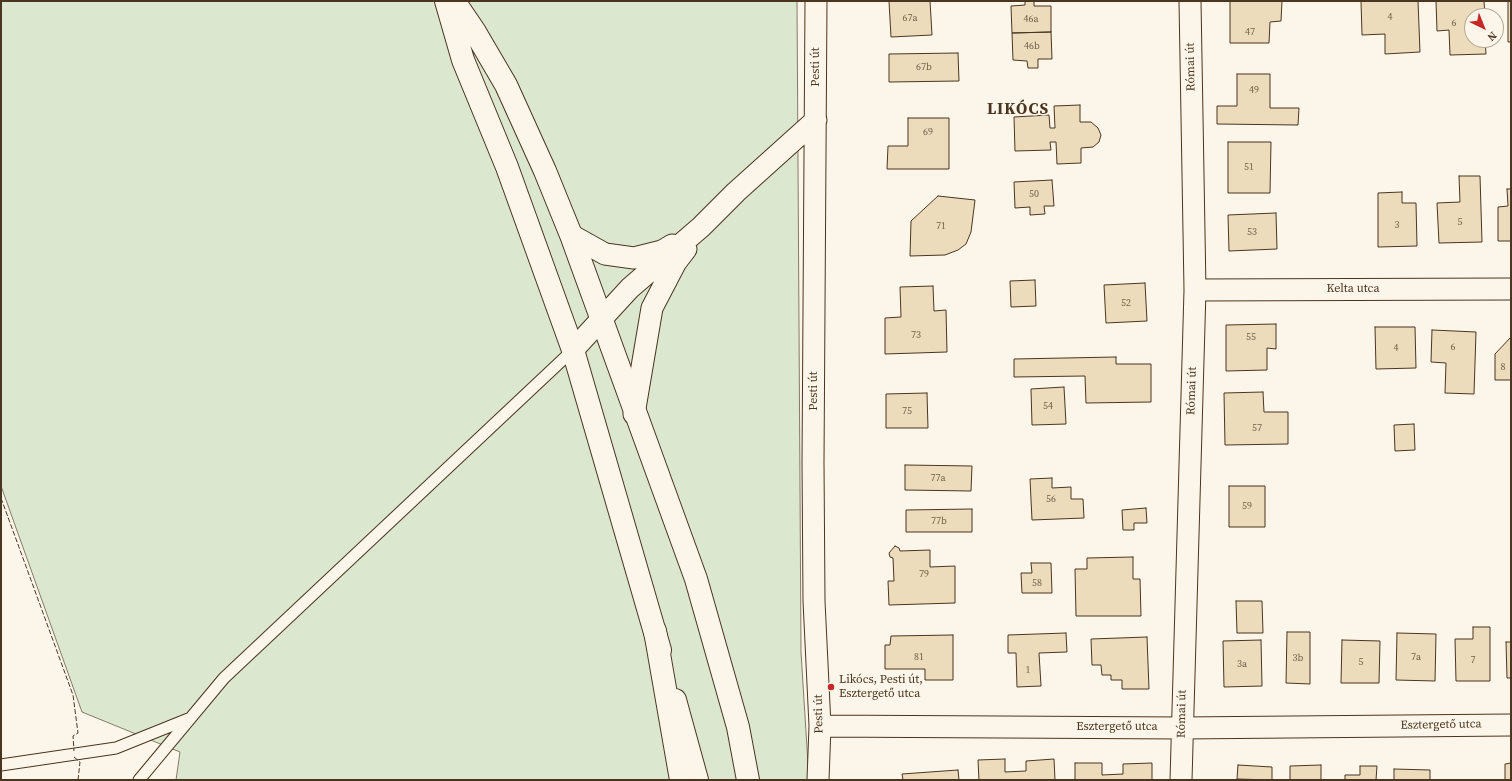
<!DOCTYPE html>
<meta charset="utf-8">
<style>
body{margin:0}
#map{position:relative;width:1512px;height:781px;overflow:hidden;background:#fbf6e9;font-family:"Source Serif 4",serif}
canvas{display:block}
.frame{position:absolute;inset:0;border:2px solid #4a3520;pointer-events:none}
.north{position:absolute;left:1464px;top:8px;width:40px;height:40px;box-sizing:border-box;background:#fbf6e9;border:1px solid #b4a999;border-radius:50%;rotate:137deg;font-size:11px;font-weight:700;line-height:16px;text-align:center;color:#4a3520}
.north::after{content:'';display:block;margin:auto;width:14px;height:18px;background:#c62828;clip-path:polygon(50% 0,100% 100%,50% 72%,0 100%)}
</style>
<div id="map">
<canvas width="1512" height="781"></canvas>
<div class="frame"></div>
<div class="north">N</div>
</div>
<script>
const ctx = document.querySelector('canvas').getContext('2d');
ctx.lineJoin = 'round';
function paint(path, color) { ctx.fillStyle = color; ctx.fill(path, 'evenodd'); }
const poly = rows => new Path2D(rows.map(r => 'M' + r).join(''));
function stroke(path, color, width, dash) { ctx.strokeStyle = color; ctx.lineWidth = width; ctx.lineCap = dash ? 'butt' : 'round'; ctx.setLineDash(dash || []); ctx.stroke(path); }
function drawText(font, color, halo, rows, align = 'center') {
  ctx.font = font + ' "Source Serif 4",serif'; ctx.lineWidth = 3; ctx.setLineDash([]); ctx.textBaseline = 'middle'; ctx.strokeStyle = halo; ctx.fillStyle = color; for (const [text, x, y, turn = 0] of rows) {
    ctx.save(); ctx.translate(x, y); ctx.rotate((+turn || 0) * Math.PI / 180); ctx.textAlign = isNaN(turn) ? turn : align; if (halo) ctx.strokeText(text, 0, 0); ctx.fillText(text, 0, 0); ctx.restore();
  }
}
const green = poly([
 [1,1,797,1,801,652,809,780,176,780,180,752,82,712,1,486,1,1]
]);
paint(green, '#dce7d0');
stroke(green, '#887966', 1);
const building = poly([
 [889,1,930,1,932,35,891,37,889,1],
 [1025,1,1034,1,1034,6,1051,6,1051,32,1012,33,1011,6,1025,5,1025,1],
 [1230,1,1282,1,1281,21,1270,22,1269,43,1230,43,1230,1],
 [1361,1,1418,1,1420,52,1385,54,1385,34,1362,35,1361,1],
 [1436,1,1484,1,1485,16,1472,16,1472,40,1485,40,1486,54,1450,55,1449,30,1437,31,1436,1],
 [1508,1,1511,1,1511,42,1508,42,1508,1],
 [1051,32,1052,59,1038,59,1038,68,1028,68,1027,61,1013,60,1012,33,1051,32],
 [958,53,959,81,889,82,889,54,958,53],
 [1237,74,1270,74,1270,108,1299,108,1298,125,1217,124,1217,106,1237,106,1237,74],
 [1080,105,1080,122,1091,122,1098,128,1101,135,1099,142,1093,147,1081,148,1081,163,1057,164,1056,142,1050,142,1051,150,1015,151,1014,117,1049,115,1050,128,1055,128,1054,106,1080,105],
 [908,118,949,118,949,169,887,169,888,146,908,146,908,118],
 [1228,142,1271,142,1270,193,1228,193,1228,142],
 [1459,176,1480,176,1482,242,1439,243,1437,203,1460,202,1459,176],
 [1052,180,1054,206,1044,206,1045,214,1030,215,1030,207,1015,208,1014,182,1052,180],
 [1507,189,1511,189,1511,241,1498,241,1498,207,1508,206,1507,189],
 [1402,192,1402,203,1416,203,1417,246,1378,247,1378,193,1402,192],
 [938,196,975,200,971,232,966,244,958,250,945,255,910,256,911,221,938,196],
 [1276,213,1277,249,1229,251,1228,215,1276,213],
 [1035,280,1036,306,1011,307,1010,281,1035,280],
 [1145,283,1147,321,1106,323,1104,285,1145,283],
 [933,286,934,311,946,310,947,352,885,354,885,318,901,317,900,287,933,286],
 [1276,324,1276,349,1267,348,1267,370,1226,371,1226,325,1276,324],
 [1375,327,1415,327,1416,368,1376,369,1375,327],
 [1432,330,1476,332,1474,394,1445,393,1446,363,1431,362,1432,330],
 [1511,337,1511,380,1495,380,1495,354,1511,337],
 [1116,357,1116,364,1151,364,1151,402,1086,403,1085,376,1014,377,1014,359,1116,357],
 [1064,387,1066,424,1032,425,1031,389,1064,387],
 [1263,392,1264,412,1288,412,1288,444,1225,445,1224,393,1263,392],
 [927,393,928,428,886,428,886,394,927,393],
 [1414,424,1415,450,1395,451,1394,425,1414,424],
 [905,465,972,466,971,491,905,490,905,465],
 [1052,478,1052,488,1071,487,1071,499,1083,499,1084,518,1032,520,1030,479,1052,478],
 [1229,486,1265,486,1265,527,1229,527,1229,486],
 [1146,508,1147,523,1134,523,1134,530,1123,530,1122,510,1146,508],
 [972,509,972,532,906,532,906,510,972,509],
 [895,546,899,548,900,551,930,550,930,567,955,566,955,603,889,605,888,581,894,581,893,558,890,557,889,553,895,546],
 [1133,557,1133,579,1140,579,1141,616,1076,616,1075,569,1087,569,1087,558,1133,557],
 [1031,563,1051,563,1052,593,1022,593,1021,573,1032,573,1031,563],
 [1236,601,1262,601,1263,633,1237,633,1236,601],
 [1473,627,1490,627,1490,681,1456,681,1455,639,1473,639,1473,627],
 [1287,632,1310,632,1310,684,1286,683,1287,632],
 [1066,633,1067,652,1039,653,1041,686,1017,687,1016,653,1008,653,1008,635,1066,633],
 [1397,633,1436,634,1435,681,1396,680,1397,633],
 [953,635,953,680,925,680,925,669,885,669,885,645,890,645,891,636,953,635],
 [1147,637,1149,689,1122,689,1122,680,1111,680,1111,675,1102,675,1101,665,1092,665,1091,639,1147,637],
 [1261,640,1262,686,1224,687,1223,641,1261,640],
 [1342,640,1380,641,1379,683,1341,683,1342,640],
 [1506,642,1511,642,1511,678,1507,678,1506,642],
 [1005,759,1005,772,1026,771,1026,761,1054,759,1055,780,979,780,978,760,1005,759],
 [1075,763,1102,763,1102,775,1123,774,1123,764,1152,763,1152,780,1075,780,1075,763],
 [1511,763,1511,780,1505,780,1505,764,1511,763],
 [1238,765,1272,767,1272,780,1237,779,1238,765],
 [1321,765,1321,780,1290,780,1290,766,1321,765],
 [1360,766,1377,766,1376,780,1345,780,1345,775,1360,775,1360,766],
 [1394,769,1430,770,1430,780,1394,780,1394,769],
 [958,770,959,780,903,780,902,774,958,770]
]);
paint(building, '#ecdcbc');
stroke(building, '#4a3520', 1);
const lane = poly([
 [1,765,116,748,188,719],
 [139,780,224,678,573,350]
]);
const street = poly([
 [816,1,813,462,814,601,820,726,818,780],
 [571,235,605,254,634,258,662,251,672,245],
 [1195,290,1511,289],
 [573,350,630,288,701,227,736,192,816,120],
 [634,414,652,308,676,262,686,249],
 [820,726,1182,728,1511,725],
 [1181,780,1195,290,1190,1]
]);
const primary = poly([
 [446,1,463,60,507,167,573,350,660,650],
 [454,1,475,32,506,85,545,171,571,235,696,579,738,727,748,780],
 [675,700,697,780]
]);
const highway = poly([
 [655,631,681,780]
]);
stroke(lane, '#4a3520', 13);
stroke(street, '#4a3520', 23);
stroke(primary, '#4a3520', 24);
stroke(highway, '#4a3520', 24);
stroke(lane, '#fbf6e9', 11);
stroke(street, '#fbf6e9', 21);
stroke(primary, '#fbf6e9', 22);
stroke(highway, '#fbf6e9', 22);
stroke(poly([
 [1,498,73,695,78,733,73,736,74,751],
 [74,757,80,762,78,780]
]), '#4a3520', 1, [5, 2]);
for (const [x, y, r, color] of [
 [831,687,4,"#c62828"]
]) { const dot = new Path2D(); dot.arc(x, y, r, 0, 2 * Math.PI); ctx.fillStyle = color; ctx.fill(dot); stroke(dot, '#fbf6e9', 1.5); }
drawText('10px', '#725f47', null, [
 ["4",1390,17],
 ["67a",910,18],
 ["46a",1031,19],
 ["6",1454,23],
 ["47",1250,32],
 ["46b",1032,46],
 ["67b",924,67],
 ["49",1254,90],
 ["69",928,132],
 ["51",1249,167],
 ["50",1034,194],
 ["5",1460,222],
 ["3",1397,225],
 ["71",941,226],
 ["53",1252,232],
 ["52",1126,303],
 ["73",916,335],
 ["55",1251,337],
 ["6",1453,347],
 ["4",1396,348],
 ["8",1503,367],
 ["54",1048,406],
 ["75",907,411],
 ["57",1257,428],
 ["77a",938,478],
 ["56",1051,499],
 ["59",1247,506],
 ["77b",939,521],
 ["79",924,574],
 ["58",1037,583],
 ["81",919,657],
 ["7a",1416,657],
 ["3b",1298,658],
 ["7",1473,660],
 ["5",1361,662],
 ["3a",1242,664],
 ["1",1028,670]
]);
drawText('12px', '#4a3520', '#fbf6e9', [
 ["Pesti út",816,67,-90],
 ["Római út",1191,67,-91],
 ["Kelta utca",1353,289],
 ["Pesti út",814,391,-90],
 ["Római út",1192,391,-88],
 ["Pesti út",819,714,-91],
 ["Római út",1182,714,-89],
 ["Esztergető utca",1441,725,-1],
 ["Esztergető utca",1117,727]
]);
drawText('12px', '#4a3520', '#fbf6e9', [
 ["Likócs, Pesti út,",839,680],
 ["Esztergető utca",839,694]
], 'left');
ctx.letterSpacing = '1px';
drawText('bold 16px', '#4a3520', '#fbf6e9', [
 ["LIKÓCS",1018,110]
]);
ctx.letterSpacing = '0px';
</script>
